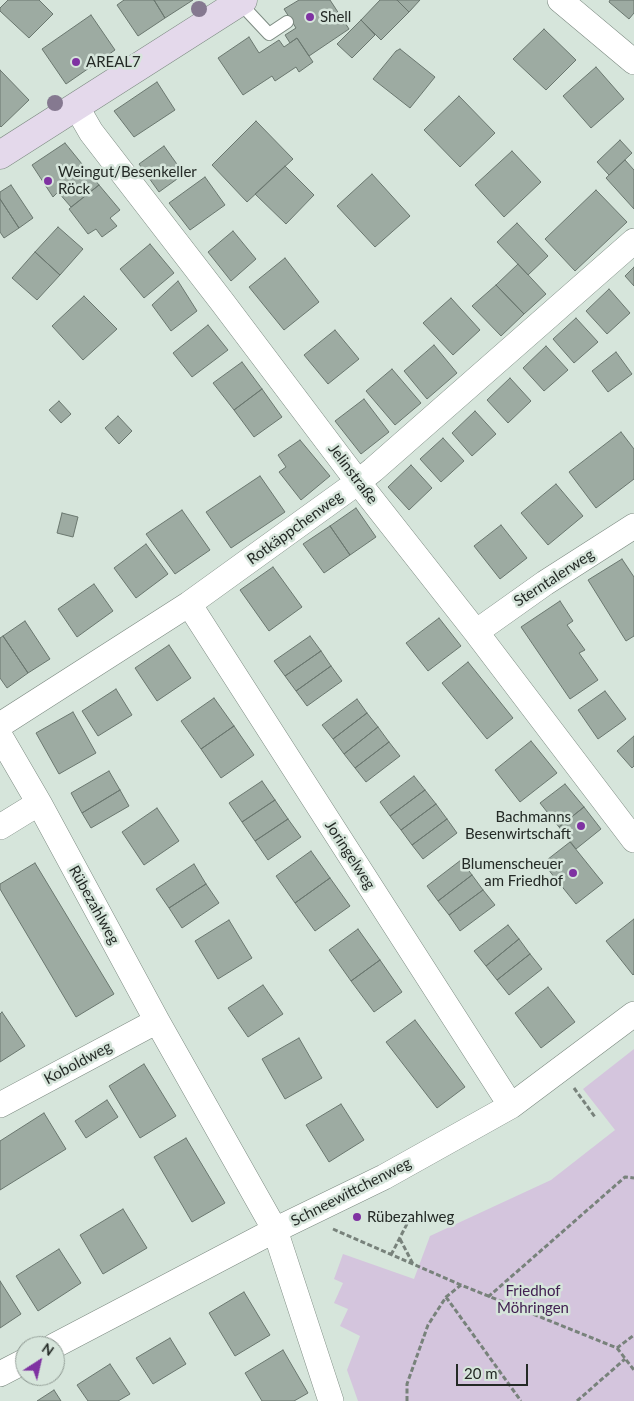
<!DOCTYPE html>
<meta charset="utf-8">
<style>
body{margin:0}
#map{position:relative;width:634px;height:1401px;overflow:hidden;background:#d6e5db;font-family:Lato,sans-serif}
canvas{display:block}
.north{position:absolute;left:15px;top:1336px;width:50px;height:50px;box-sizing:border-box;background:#d6e5db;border:1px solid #8f9a93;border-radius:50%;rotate:35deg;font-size:14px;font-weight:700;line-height:20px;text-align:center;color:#242a26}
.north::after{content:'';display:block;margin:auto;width:18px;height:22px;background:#7f32a2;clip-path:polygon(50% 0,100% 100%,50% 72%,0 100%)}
.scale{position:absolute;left:456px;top:1364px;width:72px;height:22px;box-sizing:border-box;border:2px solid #242a26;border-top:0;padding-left:6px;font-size:15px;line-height:18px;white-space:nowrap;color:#242a26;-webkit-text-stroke:4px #d6e5db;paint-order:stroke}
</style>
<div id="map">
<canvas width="634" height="1401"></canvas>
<div class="north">N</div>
<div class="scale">20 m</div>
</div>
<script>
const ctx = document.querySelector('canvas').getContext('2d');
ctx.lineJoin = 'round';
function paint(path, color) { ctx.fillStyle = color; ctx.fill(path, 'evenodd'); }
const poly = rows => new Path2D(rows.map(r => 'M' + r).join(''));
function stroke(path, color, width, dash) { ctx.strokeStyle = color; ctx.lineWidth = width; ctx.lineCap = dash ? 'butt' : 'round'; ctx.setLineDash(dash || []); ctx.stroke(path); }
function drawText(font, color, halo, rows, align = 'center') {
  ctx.font = font + ' Lato,sans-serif'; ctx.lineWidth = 5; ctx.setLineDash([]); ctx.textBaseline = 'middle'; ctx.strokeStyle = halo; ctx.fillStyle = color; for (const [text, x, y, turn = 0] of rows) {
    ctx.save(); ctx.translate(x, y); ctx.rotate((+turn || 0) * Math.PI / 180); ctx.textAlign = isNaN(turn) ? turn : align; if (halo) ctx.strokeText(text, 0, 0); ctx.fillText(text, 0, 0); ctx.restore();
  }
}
paint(poly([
 [634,1049,634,1401,358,1401,347,1370,360,1336,340,1326,348,1309,334,1303,343,1283,334,1279,343,1254,414,1279,430,1236,551,1180,615,1130,583,1089]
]), '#d4c5dd');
const building = poly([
 [8,0,39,0,53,14,29,38,0,11,0,8,8,0],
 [124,0,154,0,165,18,138,36,117,5,124,0],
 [154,0,193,0,165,18,154,0],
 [299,0,330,0,349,29,309,56,297,38,290,43,285,35,296,28,284,9,299,0],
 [380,0,397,0,409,12,381,40,361,20,380,0],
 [397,0,420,0,409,12,397,0],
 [610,0,634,0,634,13,629,19,609,2,610,0],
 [91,15,115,50,66,84,42,49,91,15],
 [361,20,375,35,352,58,337,44,361,20],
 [544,29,576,60,546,90,513,59,544,29],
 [249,37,259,53,279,40,284,47,297,38,313,62,299,72,296,67,275,81,272,76,243,95,218,58,249,37],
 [400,49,435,77,410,108,373,79,396,51,400,49],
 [596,67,624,99,591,128,563,96,596,67],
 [0,70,29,100,1,127,0,126,0,70],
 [157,82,175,110,134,137,114,111,157,82],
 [459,96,495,133,460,167,424,130,459,96],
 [256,121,293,159,247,202,212,165,256,121],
 [620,140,632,153,609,175,597,162,620,140],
 [65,143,99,185,71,207,58,192,53,197,32,165,65,143],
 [164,146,184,174,159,192,139,164,164,146],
 [512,151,541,182,504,217,475,185,512,151],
 [625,160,634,170,634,209,606,178,625,160],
 [285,166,314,195,286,224,255,194,285,166],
 [372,174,410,216,375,247,337,206,372,174],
 [205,177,225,205,190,230,169,203,205,177],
 [11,185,33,218,19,228,0,199,0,192,11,185],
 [99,185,120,210,110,218,117,226,102,237,96,229,88,234,69,209,99,185],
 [596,190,627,222,575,271,545,239,596,190],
 [0,199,19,228,4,238,0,232,0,199],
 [517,223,548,256,528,275,497,242,517,223],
 [58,227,83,249,60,275,35,252,58,227],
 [233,231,256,259,231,281,208,252,233,231],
 [150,244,174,273,144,298,120,269,150,244],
 [35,252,60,275,37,300,12,278,35,252],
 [285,258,319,302,284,330,249,287,285,258],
 [518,264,546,294,524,314,496,285,518,264],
 [634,267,634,286,625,276,634,267],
 [178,281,197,311,171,331,152,305,178,281],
 [496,285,524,314,501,336,472,306,496,285],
 [609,289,630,313,607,334,586,311,609,289],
 [84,296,117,329,83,360,52,326,84,296],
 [451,298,480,330,453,355,423,323,451,298],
 [576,318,598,342,574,363,553,339,576,318],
 [208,325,228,350,192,377,173,353,208,325],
 [335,330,359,359,328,384,304,355,335,330],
 [434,345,457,373,427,399,404,371,434,345],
 [546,346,568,370,544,391,523,368,546,346],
 [616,352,632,374,608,392,592,371,616,352],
 [242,362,262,389,234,410,213,383,242,362],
 [392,369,421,403,395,425,366,391,392,369],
 [510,378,531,401,508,423,487,400,510,378],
 [262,389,282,417,254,437,234,410,262,389],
 [364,399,389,432,361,454,335,421,364,399],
 [59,401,71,414,61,423,49,410,59,401],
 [475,411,496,434,472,456,452,433,475,411],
 [118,416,132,431,119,444,105,428,118,416],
 [621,432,634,449,634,479,596,508,569,472,621,432],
 [443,438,464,461,441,482,420,459,443,438],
 [300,440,330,476,301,500,279,472,286,467,278,455,300,440],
 [411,465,432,488,409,510,388,487,411,465],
 [260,476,285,512,231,548,206,512,260,476],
 [556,484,583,516,548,545,521,513,556,484],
 [356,508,376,537,350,555,330,526,356,508],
 [182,510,210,550,175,574,146,534,182,510],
 [62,513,78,517,73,537,57,533,62,513],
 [501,525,527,558,500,579,474,546,501,525],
 [330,526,350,555,324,573,303,544,330,526],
 [146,544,168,574,136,598,114,568,146,544],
 [622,559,634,577,634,636,626,641,588,580,622,559],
 [273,567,302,607,269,631,240,590,273,567],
 [94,584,113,611,77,637,58,609,94,584],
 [560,601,573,621,567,625,585,650,579,653,598,680,570,699,521,627,560,601],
 [439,618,461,646,428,671,406,643,439,618],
 [25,621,50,659,28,673,3,636,25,621],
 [3,636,28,673,7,688,0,678,0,638,3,636],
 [310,636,321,651,285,676,274,661,310,636],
 [169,645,191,678,157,701,135,668,169,645],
 [321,651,331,666,296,691,285,676,321,651],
 [468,662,513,718,487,739,442,683,468,662],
 [331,666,342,681,307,706,296,691,331,666],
 [116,689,132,715,98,736,82,711,116,689],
 [605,691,626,719,598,739,578,710,605,691],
 [214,698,234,726,201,749,181,721,214,698],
 [357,699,367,713,333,739,322,725,357,699],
 [73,712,96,753,59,774,36,733,73,712],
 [367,713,378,727,344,754,333,739,367,713],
 [234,726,254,755,221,778,201,749,234,726],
 [378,727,389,742,355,768,344,754,378,727],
 [634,736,634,766,632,768,617,751,634,736],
 [531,741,557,773,520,802,495,770,531,741],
 [389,742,400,756,366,782,355,768,389,742],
 [109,771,120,790,82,813,71,793,109,771],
 [414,776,425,790,390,816,380,802,414,776],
 [262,781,275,800,242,822,229,803,262,781],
 [565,784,584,807,559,827,540,803,565,784],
 [120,790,129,806,91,828,82,813,120,790],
 [425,790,436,804,401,830,390,816,425,790],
 [275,800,288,819,255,841,242,822,275,800],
 [436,804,447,819,412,845,401,830,436,804],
 [584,807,601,829,576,849,559,827,584,807],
 [157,808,179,841,144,865,122,832,157,808],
 [288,819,301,837,268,860,255,841,288,819],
 [447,819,457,833,423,859,412,845,447,819],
 [570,842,603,883,576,904,543,863,570,842],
 [311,851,330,878,295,903,276,876,311,851],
 [461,860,472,875,438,901,427,886,461,860],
 [35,863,114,994,76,1017,0,889,0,884,35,863],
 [194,864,206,884,169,908,156,889,194,864],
 [472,875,483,890,449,915,438,901,472,875],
 [330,878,350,906,315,931,295,903,330,878],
 [206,884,219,903,182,928,169,908,206,884],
 [483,890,495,905,460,931,449,915,483,890],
 [634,919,634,974,633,975,606,941,634,919],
 [229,920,252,958,218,979,195,941,229,920],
 [508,925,519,939,486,966,474,951,508,925],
 [358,929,380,960,351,981,329,950,358,929],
 [519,939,530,954,497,980,486,966,519,939],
 [530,954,542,969,509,995,497,980,530,954],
 [380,960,402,992,374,1012,351,981,380,960],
 [263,985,283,1014,248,1037,228,1008,263,985],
 [548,987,575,1022,541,1048,515,1013,548,987],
 [2,1012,25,1046,0,1062,0,1014,2,1012],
 [415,1020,465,1087,437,1108,386,1042,415,1020],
 [299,1038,322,1078,285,1099,262,1059,299,1038],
 [144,1064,176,1116,140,1138,109,1086,144,1064],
 [107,1100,118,1117,86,1138,75,1121,107,1100],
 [341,1104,364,1140,329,1162,306,1125,341,1104],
 [44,1113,66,1149,0,1190,0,1141,44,1113],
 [186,1138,225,1203,192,1222,154,1157,186,1138],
 [123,1209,147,1248,103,1274,80,1235,123,1209],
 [59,1249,81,1283,38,1311,16,1276,59,1249],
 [0,1281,21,1314,0,1328,0,1281],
 [244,1292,270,1335,235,1356,209,1313,244,1292],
 [170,1338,186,1364,153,1384,136,1358,170,1338],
 [283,1350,308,1393,294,1401,262,1401,245,1373,283,1350],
 [110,1364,130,1394,118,1401,88,1401,77,1385,110,1364],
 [54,1390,61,1401,37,1401,54,1390]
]);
paint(building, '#9daba2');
stroke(building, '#6a776f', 1);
const service = poly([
 [239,2,269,34,287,22]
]);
const minor = poly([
 [560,0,634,62],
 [76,106,91,132,223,303,358,482,476,632,634,840],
 [189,604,511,1106],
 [476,632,545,583,634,526],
 [0,725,189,604,358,482,373,470,634,241],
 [0,736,39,803,157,1021,275,1230,331,1401],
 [0,827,39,803],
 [0,1105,157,1021],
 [54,1346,275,1230,384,1177,511,1106,634,1014],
 [0,1374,25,1361]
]);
const secondary = poly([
 [0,155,243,0]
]);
stroke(service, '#7c8a81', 14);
stroke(minor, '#7c8a81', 26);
stroke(secondary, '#7c8a81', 29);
stroke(poly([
 [574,1088,595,1117],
 [333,1229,461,1285],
 [400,1239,413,1264],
 [391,1255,409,1220],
 [446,1297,521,1401],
 [488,1297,625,1177,634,1178],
 [617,1348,634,1370],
 [407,1401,407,1384,428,1325,446,1297,461,1285,617,1348,634,1335],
 [577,1401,625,1359]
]), '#78827b', 3, [5, 2.5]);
stroke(service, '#fff', 12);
stroke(minor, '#fff', 25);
stroke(secondary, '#e4d9eb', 28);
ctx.fillStyle = '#857990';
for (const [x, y] of [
 [199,9],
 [55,103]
]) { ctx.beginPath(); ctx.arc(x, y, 8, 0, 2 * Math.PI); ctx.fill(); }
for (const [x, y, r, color] of [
 [310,17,5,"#7f32a2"],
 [76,62,5,"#7f32a2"],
 [48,181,5,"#7f32a2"],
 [581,826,5,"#7f32a2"],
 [573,873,5,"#7f32a2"],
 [357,1217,5,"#7f32a2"]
]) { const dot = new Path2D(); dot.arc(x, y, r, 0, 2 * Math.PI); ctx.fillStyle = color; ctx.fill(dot); stroke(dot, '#d6e5db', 2); }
drawText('15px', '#242a26', '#d6e5db', [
 ["Shell",320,17],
 ["AREAL7",86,62],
 ["Weingut/Besenkeller",58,172],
 ["Röck",58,189],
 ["Bachmanns",571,817,"right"],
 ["Besenwirtschaft",571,834,"right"],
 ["Blumenscheuer",563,864,"right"],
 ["am Friedhof",563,881,"right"],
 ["Rübezahlweg",367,1217]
], 'left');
drawText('15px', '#242a26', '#d6e5db', [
 ["Jelinstraße",353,474,53],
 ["Rotkäppchenweg",295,528,-36],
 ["Sterntalerweg",554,578,-33],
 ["Joringelweg",350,855,57],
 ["Rübezahlweg",94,905,61],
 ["Koboldweg",78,1063,-28],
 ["Schneewittchenweg",351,1192,-27]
]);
drawText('15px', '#422152', '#d6e5db', [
 ["Friedhof",533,1291],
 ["Möhringen",533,1308]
]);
</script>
